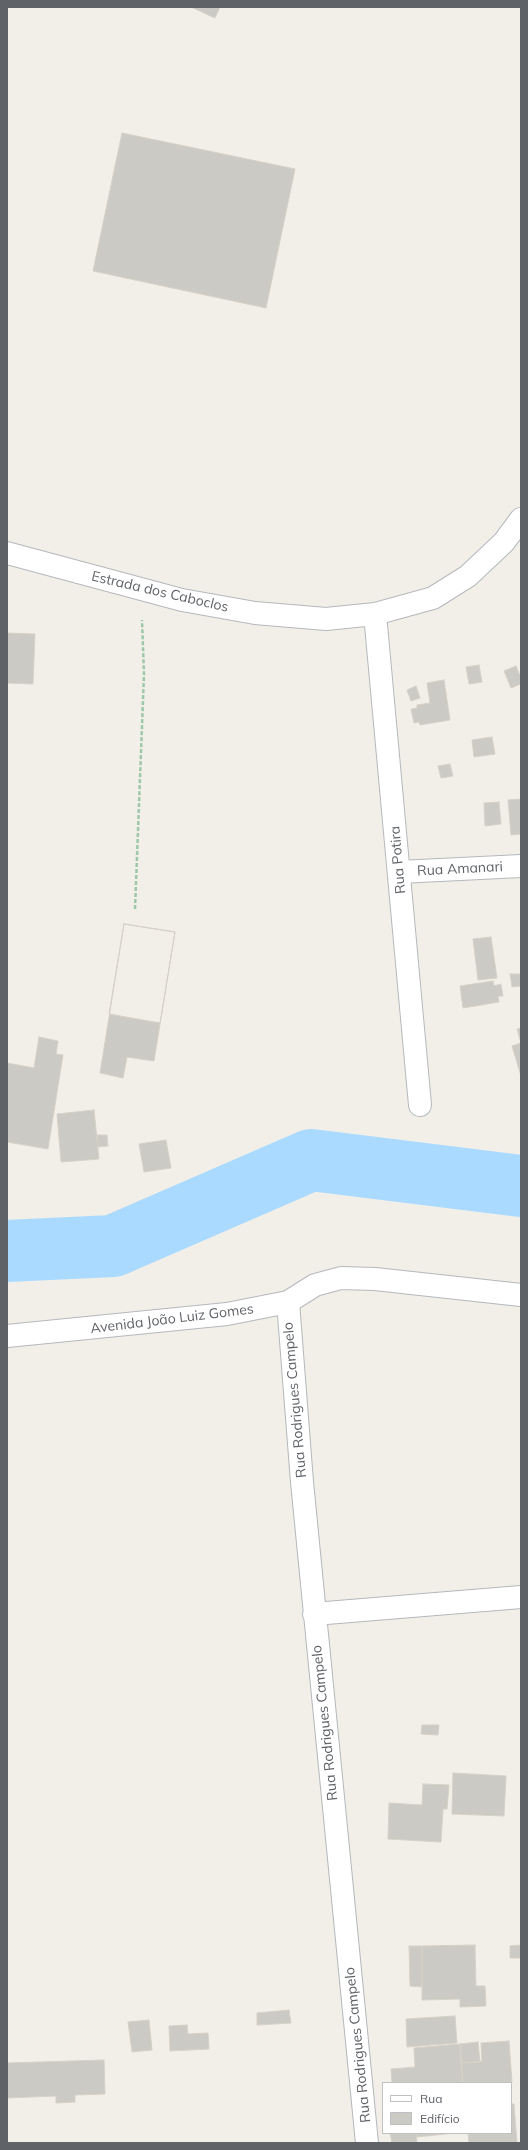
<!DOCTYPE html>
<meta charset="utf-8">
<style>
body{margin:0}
#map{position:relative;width:528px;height:2150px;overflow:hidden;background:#f1efe8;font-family:Mulish,sans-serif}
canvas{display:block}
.frame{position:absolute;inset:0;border:8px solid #5f6368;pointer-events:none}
.legend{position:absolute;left:382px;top:2082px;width:130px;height:52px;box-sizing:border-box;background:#fff;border:1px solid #bfc1c3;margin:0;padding:5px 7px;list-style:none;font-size:12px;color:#5f6368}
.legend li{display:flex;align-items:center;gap:8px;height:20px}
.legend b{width:20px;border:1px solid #bfc1c3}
</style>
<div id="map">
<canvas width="528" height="2150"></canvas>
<div class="frame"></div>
<ul class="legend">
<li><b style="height:5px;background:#fff"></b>Rua</li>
<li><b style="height:11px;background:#cccac5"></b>Edifício</li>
</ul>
</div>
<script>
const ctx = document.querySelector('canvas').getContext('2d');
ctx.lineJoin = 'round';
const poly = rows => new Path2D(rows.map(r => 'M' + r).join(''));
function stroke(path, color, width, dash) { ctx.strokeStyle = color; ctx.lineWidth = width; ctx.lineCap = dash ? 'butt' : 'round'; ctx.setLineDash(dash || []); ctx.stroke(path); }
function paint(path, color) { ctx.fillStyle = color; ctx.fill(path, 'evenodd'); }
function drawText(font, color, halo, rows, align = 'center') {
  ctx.font = font + ' Mulish,sans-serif'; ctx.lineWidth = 3; ctx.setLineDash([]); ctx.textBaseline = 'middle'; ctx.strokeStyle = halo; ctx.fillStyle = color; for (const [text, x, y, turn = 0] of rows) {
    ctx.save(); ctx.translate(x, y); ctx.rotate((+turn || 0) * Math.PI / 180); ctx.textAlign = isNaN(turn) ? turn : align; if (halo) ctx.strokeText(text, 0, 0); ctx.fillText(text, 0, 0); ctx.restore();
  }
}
stroke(poly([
 [7,1251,113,1246,311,1160,521,1186]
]), '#aadaff', 62);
const building = poly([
 [191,7,220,7,215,18,191,7],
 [122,133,295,169,266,308,93,271,122,133],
 [7,633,35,634,33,684,7,683,7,633],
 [479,665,482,682,469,684,466,667,479,665],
 [516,666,521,678,521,684,511,688,504,671,516,666],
 [444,680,450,720,420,725,419,722,414,723,411,709,417,708,417,705,430,703,427,683,444,680],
 [416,686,420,698,411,701,407,690,416,686],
 [492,737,495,754,474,757,472,740,492,737],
 [450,764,453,776,441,778,438,766,450,764],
 [521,799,521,834,511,835,508,800,521,799],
 [499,802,501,824,485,826,484,803,499,802],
 [124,924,175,932,154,1061,127,1057,123,1078,100,1073,124,924],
 [124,924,175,932,160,1023,109,1014,124,924],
 [491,937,497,978,478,980,473,939,491,937],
 [510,974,521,974,521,986,512,987,510,974],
 [493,981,494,986,501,984,503,996,498,996,499,1002,463,1008,460,986,493,981],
 [521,1028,521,1076,512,1046,521,1043,517,1029,521,1028],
 [39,1037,58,1041,56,1054,63,1055,48,1149,7,1142,7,1063,34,1068,39,1037],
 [94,1110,99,1159,61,1162,57,1114,94,1110],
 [97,1135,107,1135,108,1146,98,1147,97,1135],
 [166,1140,171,1168,144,1172,139,1144,166,1140],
 [422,1725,439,1725,438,1735,421,1734,422,1725],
 [453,1773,506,1776,504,1816,452,1814,453,1773],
 [423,1784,449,1785,447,1809,443,1809,441,1842,388,1839,389,1803,422,1805,423,1784],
 [475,1945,476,1986,485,1986,486,2006,460,2007,460,1999,422,2000,422,1946,475,1945],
 [521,1945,521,1958,510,1958,510,1946,521,1945],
 [409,1946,422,1946,422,1987,410,1986,409,1946],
 [289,2010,291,2023,257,2025,257,2013,289,2010],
 [455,2016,457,2043,407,2047,406,2019,455,2016],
 [149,2020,152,2050,132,2052,128,2022,149,2020],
 [187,2025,188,2034,208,2033,209,2049,170,2051,169,2026,187,2025],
 [509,2041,512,2082,463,2083,461,2063,482,2061,481,2043,509,2041],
 [478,2042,480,2062,461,2063,460,2044,478,2042],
 [460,2044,463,2083,392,2083,391,2069,415,2067,414,2048,460,2044],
 [104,2060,105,2094,75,2095,75,2102,56,2103,56,2096,7,2098,7,2063,104,2060],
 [511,2104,514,2104,517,2143,469,2143,468,2133,511,2133,511,2104],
 [390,2133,416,2133,417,2143,392,2143,390,2133],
 [416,2133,455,2133,417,2137,416,2133]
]);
paint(building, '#cccac5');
stroke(building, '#d6d1c6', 1);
const minor = poly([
 [7,553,182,600,255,613,326,619,375,614,433,598,468,576,504,542,521,519],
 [375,614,420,1105],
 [399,872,521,866],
 [288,1302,302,1482,367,2143],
 [7,1336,227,1314,288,1302,315,1285,341,1278,375,1279,521,1295],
 [314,1614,521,1597]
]);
stroke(minor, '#b5b8bc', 24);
stroke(poly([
 [135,909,144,674,142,620]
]), '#9cc7a9', 2.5, [4, 2]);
stroke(minor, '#fff', 22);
drawText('14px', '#5f6368', '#fff', [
 ["Estrada dos Caboclos",160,592,13],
 ["Rua Potira",398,860,-95],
 ["Rua Amanari",460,869,-3],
 ["Avenida João Luiz Gomes",172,1319,-7],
 ["Rua Rodrigues Campelo",295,1400,-95],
 ["Rua Rodrigues Campelo",325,1723,-96],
 ["Rua Rodrigues Campelo",358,2045,-96]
]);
</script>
